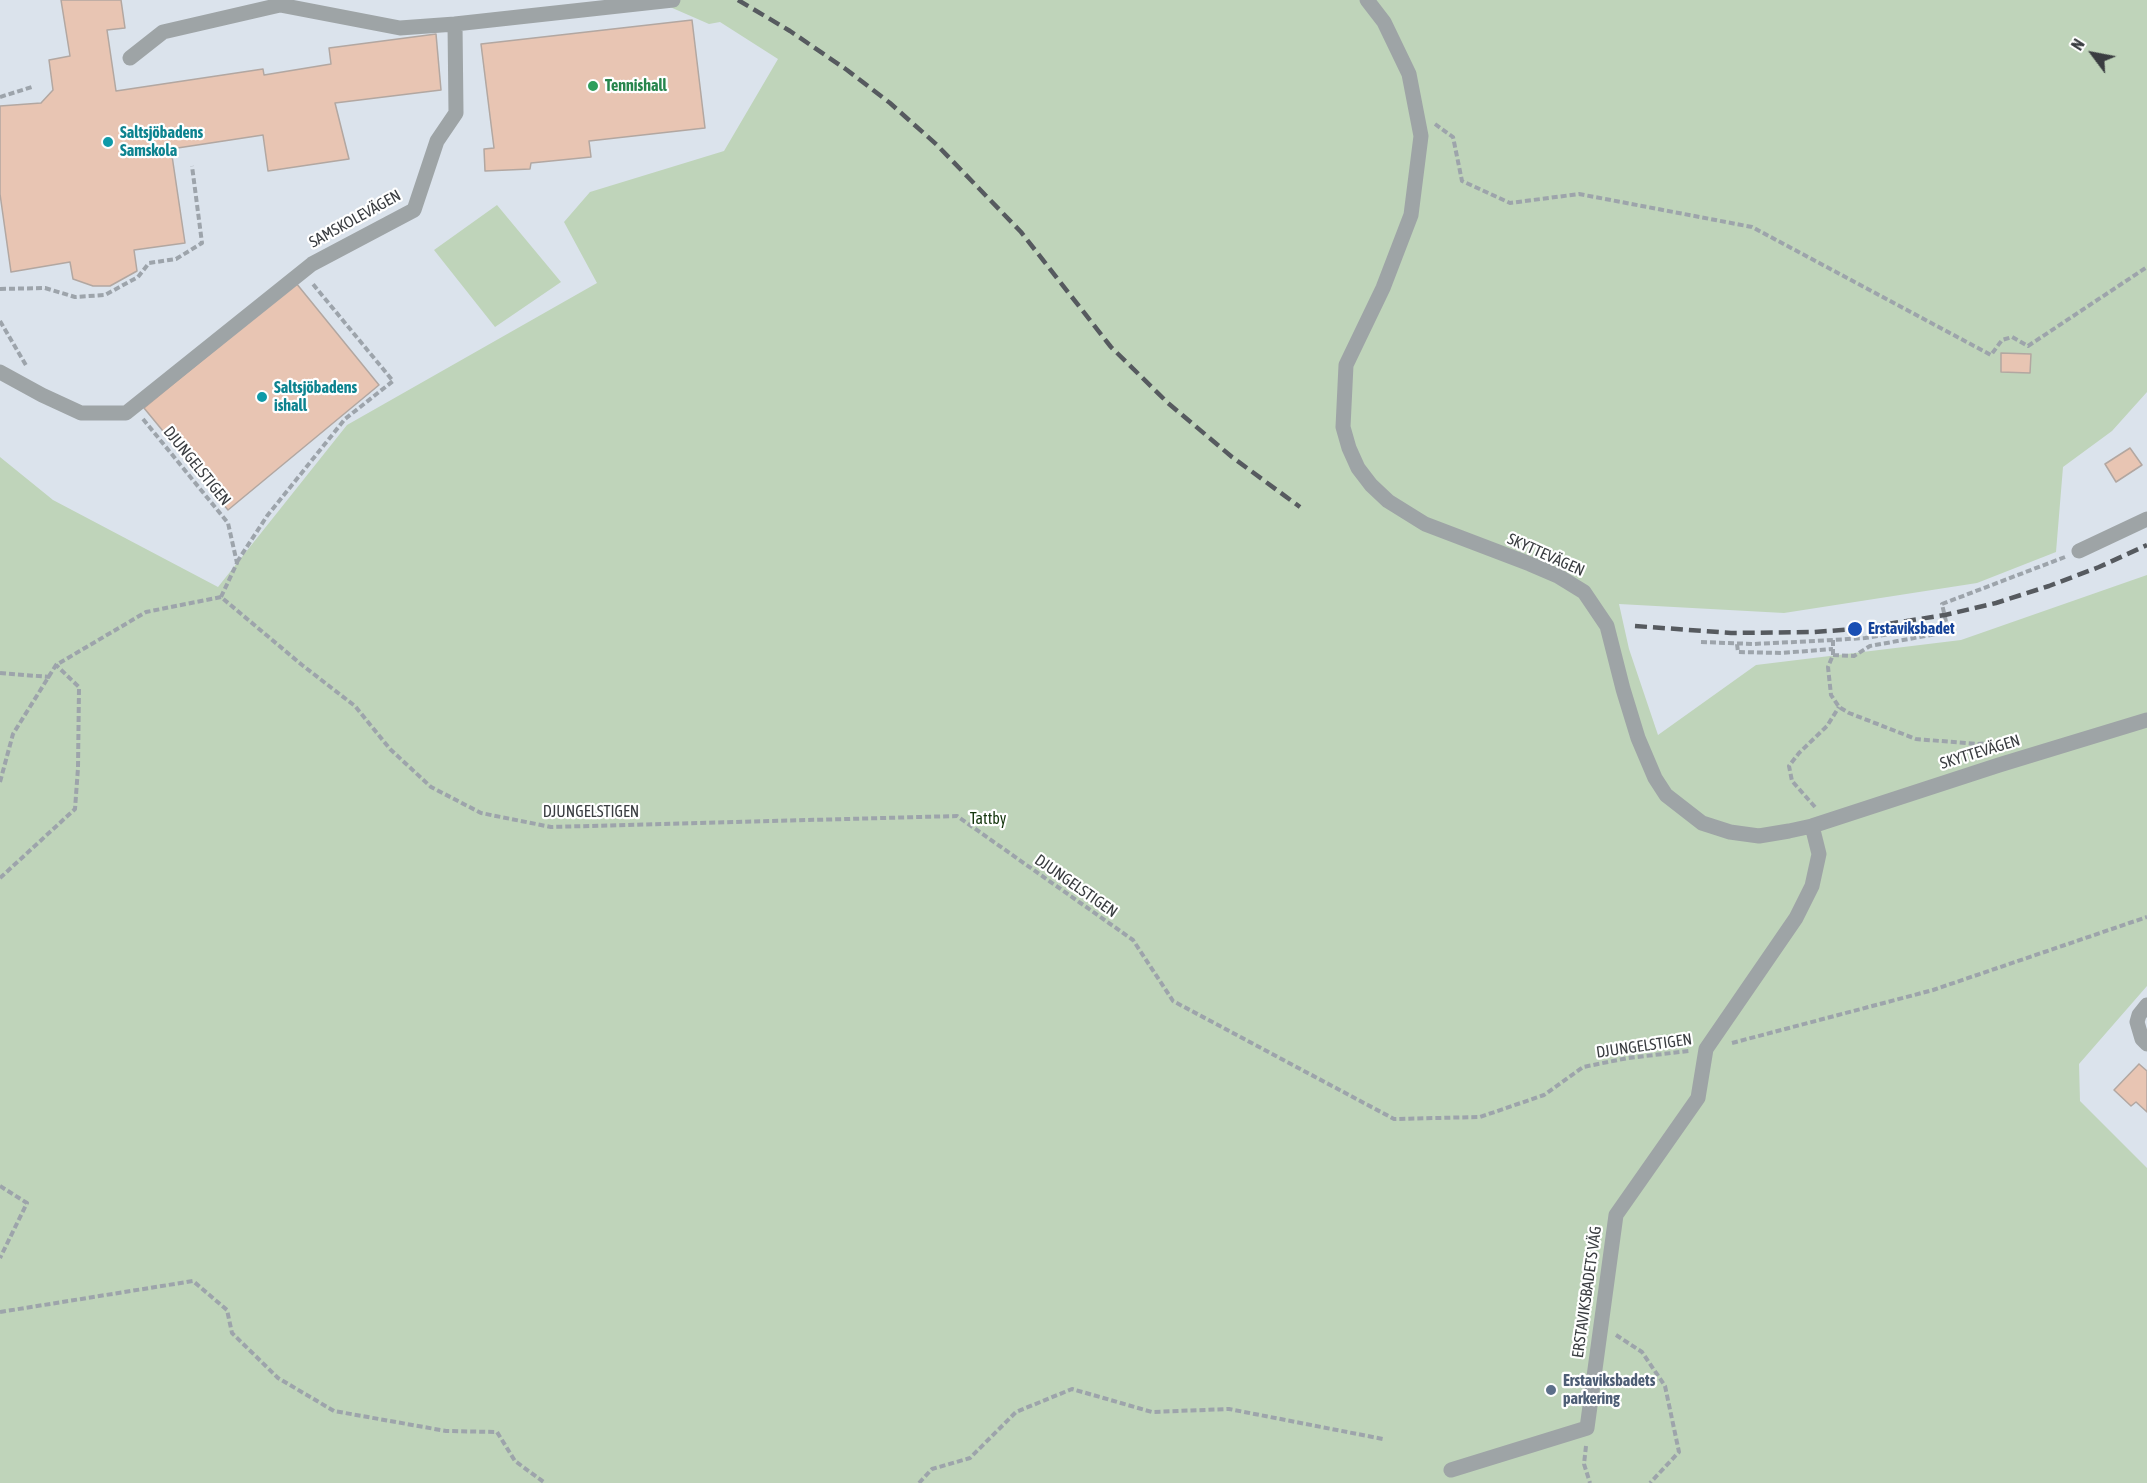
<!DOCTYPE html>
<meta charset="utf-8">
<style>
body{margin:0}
#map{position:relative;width:2147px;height:1483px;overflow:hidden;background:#dbe3ec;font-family:"Asap Condensed",sans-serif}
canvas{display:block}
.north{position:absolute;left:2063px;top:24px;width:60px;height:60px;-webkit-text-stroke:4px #fff;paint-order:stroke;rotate:302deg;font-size:16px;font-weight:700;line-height:24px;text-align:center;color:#3a3d41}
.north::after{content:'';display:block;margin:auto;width:21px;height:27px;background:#3a3d41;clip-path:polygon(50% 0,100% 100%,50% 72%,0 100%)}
</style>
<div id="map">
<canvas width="2147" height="1483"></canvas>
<div class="north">N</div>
</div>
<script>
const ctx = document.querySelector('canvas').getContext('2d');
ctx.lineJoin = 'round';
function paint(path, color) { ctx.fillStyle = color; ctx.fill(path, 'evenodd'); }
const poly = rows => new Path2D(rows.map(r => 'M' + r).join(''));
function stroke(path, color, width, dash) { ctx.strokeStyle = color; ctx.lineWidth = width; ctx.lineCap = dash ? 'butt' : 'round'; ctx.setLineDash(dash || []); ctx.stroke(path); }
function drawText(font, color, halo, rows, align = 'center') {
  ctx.font = font + ' "Asap Condensed",sans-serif'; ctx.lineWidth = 4.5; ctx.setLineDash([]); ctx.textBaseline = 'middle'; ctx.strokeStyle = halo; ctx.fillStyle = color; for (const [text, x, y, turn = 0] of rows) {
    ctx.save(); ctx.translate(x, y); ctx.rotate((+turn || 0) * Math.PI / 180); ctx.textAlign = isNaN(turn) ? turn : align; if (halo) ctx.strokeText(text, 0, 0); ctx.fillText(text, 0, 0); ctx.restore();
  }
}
paint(poly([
 [654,0,2147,0,2147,392,2112,431,2063,467,2056,552,1977,583,1784,613,1619,604,1629,649,1658,735,1756,665,1961,640,2147,575,2147,986,2079,1064,2080,1101,2147,1168,2147,1483,0,1483,0,457,53,500,218,587,347,425,597,283,564,222,590,192,724,151,778,59,720,22,709,24],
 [497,205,561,282,495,327,434,250]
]), '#bfd4ba');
const building = poly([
 [61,0,121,0,125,28,107,30,116,91,263,69,264,75,331,64,329,48,436,34,441,90,335,103,349,159,268,171,263,135,171,149,185,243,134,250,137,271,110,286,93,286,73,279,70,262,11,272,0,194,0,106,41,103,53,90,49,60,70,56,61,0],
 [692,20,705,128,589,141,591,157,531,163,530,169,485,171,484,149,494,148,481,44,692,20],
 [296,283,379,385,228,510,144,408,296,283],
 [2001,353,2031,354,2030,373,2001,372,2001,353],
 [2130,448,2142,465,2116,482,2105,464,2130,448],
 [2139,1064,2147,1071,2147,1112,2136,1102,2131,1106,2114,1090,2139,1064]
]);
paint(building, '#e8c5b3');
stroke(building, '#b2a7a1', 1.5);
stroke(poly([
 [0,97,32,87],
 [1435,124,1453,137,1462,181,1510,203,1579,194,1752,227,1991,355,2002,340,2012,337,2028,346,2147,267],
 [0,289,45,288,75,297,105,295,138,277,149,263,176,259,202,243,192,166],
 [0,321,27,367],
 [143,419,228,523,237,563,221,597,302,665,355,706,390,749,431,787,481,813,551,827,957,816,1133,940,1173,1001,1394,1119,1480,1117,1544,1095,1583,1067,1628,1058,1689,1051],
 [237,562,267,516,345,419,393,381,312,283],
 [1833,640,1833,655,1828,667,1831,695,1839,707,1849,713,1916,739,1977,744,2013,741],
 [1701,642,1753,644,1815,641,1865,638,1935,627],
 [1737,644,1738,652,1781,653,1833,649],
 [1833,655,1854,656,1870,646,1942,633,1947,626,1942,604,2065,557],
 [0,673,50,677],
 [0,782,13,734,56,665,146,612,221,597],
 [1815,807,1792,781,1789,766,1799,753,1827,726,1839,707],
 [0,878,75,809,78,768,79,687,56,665],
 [1732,1043,1933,990,2147,917],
 [0,1186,27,1203,0,1258],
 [0,1312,193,1281,227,1310,232,1333,278,1378,334,1411,446,1431,497,1432,515,1461,545,1483],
 [1616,1335,1642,1352,1665,1386,1679,1452,1650,1483],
 [1586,1446,1584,1464,1590,1483],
 [919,1483,932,1469,970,1458,1016,1412,1072,1389,1152,1412,1229,1409,1383,1439]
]), '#9da4ab', 4, [6, 3]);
stroke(poly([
 [1367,0,1384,22,1409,74,1421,136,1411,215,1383,288,1346,365,1343,427,1349,448,1358,468,1371,485,1388,501,1425,524,1530,564,1558,576,1584,592,1607,626,1623,689,1638,738,1655,778,1666,795,1702,823,1730,832,1759,836,1789,831,1812,826,1999,765,2147,720],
 [130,58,163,32,280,5,400,28,455,24],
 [0,372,42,395,81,413,126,413,312,264,414,210,437,141,456,113,455,24,673,0],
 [2079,551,2147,519],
 [2147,1005,2139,1015,2137,1022,2142,1039,2147,1044],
 [1451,1470,1587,1428,1616,1215,1698,1098,1706,1049,1796,918,1812,886,1819,854,1812,826]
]), '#9ea4a6', 15);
stroke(poly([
 [738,0,790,31,847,70,890,103,937,145,1021,232,1111,347,1168,403,1232,457,1300,507],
 [1635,626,1731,633,1814,632,1855,629,1945,615,1996,603,2049,586,2099,567,2147,545]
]), '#565a5f', 4.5, [12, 6]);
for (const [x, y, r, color] of [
 [593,86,6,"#2e9e5b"],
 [108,142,6,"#0f9aa8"],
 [262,397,6,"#0f9aa8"],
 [1855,629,8,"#1a4fb4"],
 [1551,1390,6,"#5c6f8a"]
]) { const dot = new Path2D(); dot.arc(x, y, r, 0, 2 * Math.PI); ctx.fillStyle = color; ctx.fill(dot); stroke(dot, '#fff', 2); }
drawText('bold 16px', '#27864d', '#fff', [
 ["Tennishall",605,86]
], 'left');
drawText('bold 16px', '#0d838f', '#fff', [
 ["Saltsjöbadens",120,133],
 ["Samskola",120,151],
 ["Saltsjöbadens",274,388],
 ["ishall",274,406]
], 'left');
drawText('16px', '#3a3d41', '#fff', [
 ["SAMSKOLEVÄGEN",355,219,-29],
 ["DJUNGELSTIGEN",197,466,51],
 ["SKYTTEVÄGEN",1546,555,24],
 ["SKYTTEVÄGEN",1980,752,-17],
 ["DJUNGELSTIGEN",591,812],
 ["DJUNGELSTIGEN",1076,886,35],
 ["DJUNGELSTIGEN",1644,1046,-8],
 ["ERSTAVIKSBADETS VÄG",1587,1292,-82]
]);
drawText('bold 16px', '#164399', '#fff', [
 ["Erstaviksbadet",1868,629]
], 'left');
drawText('16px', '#13350c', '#fff', [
 ["Tattby",988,819]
]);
drawText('bold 16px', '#4e5e75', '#fff', [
 ["Erstaviksbadets",1563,1381],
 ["parkering",1563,1399]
], 'left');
</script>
